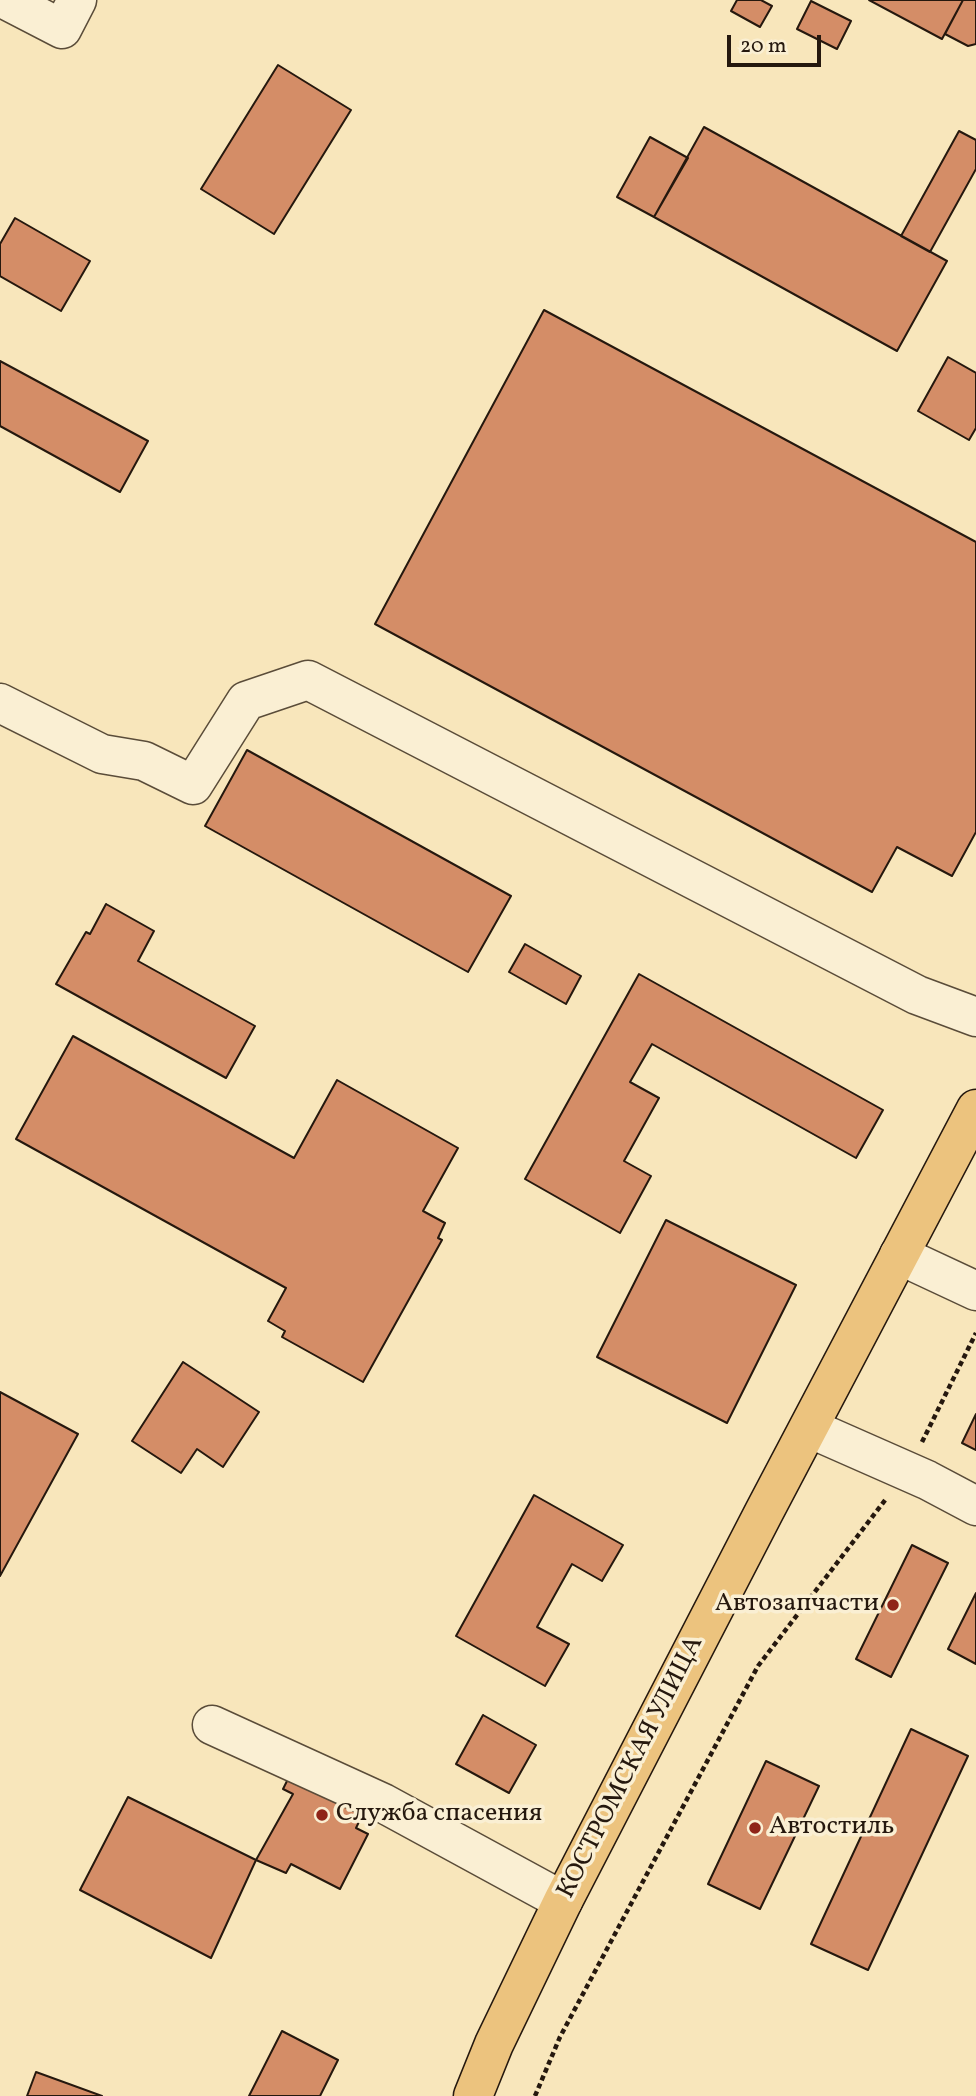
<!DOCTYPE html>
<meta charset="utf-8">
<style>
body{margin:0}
#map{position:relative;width:976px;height:2096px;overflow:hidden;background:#f8e6bb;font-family:Vollkorn,serif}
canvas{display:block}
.scale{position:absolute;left:727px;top:35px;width:94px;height:32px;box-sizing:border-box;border:4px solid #25180e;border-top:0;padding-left:9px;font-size:21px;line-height:24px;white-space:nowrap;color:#25180e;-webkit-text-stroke:5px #faefd3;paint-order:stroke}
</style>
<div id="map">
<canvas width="976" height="2096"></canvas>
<div class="scale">20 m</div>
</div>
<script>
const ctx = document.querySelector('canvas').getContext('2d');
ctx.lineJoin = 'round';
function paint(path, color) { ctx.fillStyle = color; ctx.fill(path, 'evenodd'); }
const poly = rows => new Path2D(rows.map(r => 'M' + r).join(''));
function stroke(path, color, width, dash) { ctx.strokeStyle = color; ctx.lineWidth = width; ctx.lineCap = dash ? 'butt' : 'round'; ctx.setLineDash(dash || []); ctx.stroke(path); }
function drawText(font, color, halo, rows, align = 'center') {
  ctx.font = font + ' Vollkorn,serif'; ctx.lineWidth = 7; ctx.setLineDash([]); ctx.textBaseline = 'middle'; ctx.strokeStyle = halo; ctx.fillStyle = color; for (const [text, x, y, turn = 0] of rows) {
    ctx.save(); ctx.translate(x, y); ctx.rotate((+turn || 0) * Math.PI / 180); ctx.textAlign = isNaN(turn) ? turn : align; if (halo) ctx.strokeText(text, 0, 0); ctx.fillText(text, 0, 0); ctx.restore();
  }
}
const building = poly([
 [737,0,761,0,772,6,760,27,731,11,737,0],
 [869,0,963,0,942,39,869,0],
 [963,0,976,0,976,44,968,46,945,34,963,0],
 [811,1,851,21,837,49,797,29,811,1],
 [278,65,351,110,274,234,201,189,278,65],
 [704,127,947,261,897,351,654,217,704,127],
 [959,131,976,140,976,169,930,252,901,236,959,131],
 [650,137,688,158,654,217,617,197,650,137],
 [15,218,90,261,61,311,0,276,0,244,15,218],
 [544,310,976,542,976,832,952,876,897,847,872,892,375,624,544,310],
 [948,357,976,373,976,428,969,440,918,411,948,357],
 [0,361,148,441,120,492,0,426,0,361],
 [247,750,511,896,468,972,205,826,247,750],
 [106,904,154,931,138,961,255,1026,226,1078,56,984,86,932,90,934,106,904],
 [525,944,581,976,566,1004,509,972,525,944],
 [639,974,883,1110,856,1158,652,1044,630,1082,659,1098,624,1161,651,1176,620,1233,525,1179,639,974],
 [73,1036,294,1158,337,1080,458,1148,423,1211,445,1223,438,1238,442,1240,363,1382,282,1337,285,1331,268,1321,286,1288,16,1139,73,1036],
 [666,1220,796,1285,727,1423,597,1357,666,1220],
 [183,1362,259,1412,223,1467,197,1449,181,1473,132,1441,183,1362],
 [0,1392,78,1434,0,1576,0,1392],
 [976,1414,976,1450,962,1443,976,1414],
 [534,1495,623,1545,602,1581,572,1564,537,1627,569,1644,545,1686,456,1636,534,1495],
 [912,1545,948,1563,891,1677,856,1659,912,1545],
 [976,1593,976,1664,948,1649,976,1593],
 [483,1715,536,1745,509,1793,456,1764,483,1715],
 [911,1729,968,1756,868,1970,811,1944,911,1729],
 [766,1761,819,1786,760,1909,708,1884,766,1761],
 [295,1765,368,1803,356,1828,368,1834,340,1889,291,1864,286,1873,256,1860,293,1794,283,1789,295,1765],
 [128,1797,256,1860,211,1958,80,1890,128,1797],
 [282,2031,338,2060,320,2096,249,2096,282,2031],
 [36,2072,102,2096,27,2096,36,2072]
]);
paint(building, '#d48d67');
stroke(building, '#25180e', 2);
const minor = poly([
 [6,0,62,29,77,0],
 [0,703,102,754,144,761,193,785,246,701,308,680,917,995,976,1017],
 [899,1255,976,1291],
 [809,1428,927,1480,976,1506],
 [212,1725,383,1803,563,1901]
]);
const major = poly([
 [473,2096,494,2044,563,1901,764,1512,976,1109]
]);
stroke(minor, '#5a4c39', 41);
stroke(major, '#25180e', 41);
stroke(poly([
 [922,1442,976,1333],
 [535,2096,560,2037,758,1666,886,1499]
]), '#25180e', 4.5, [5, 3.5]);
stroke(minor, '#faefd3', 38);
stroke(major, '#ecc37e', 38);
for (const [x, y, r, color] of [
 [893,1605,7,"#8f2418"],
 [322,1815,7,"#8f2418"],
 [755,1828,7,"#8f2418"]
]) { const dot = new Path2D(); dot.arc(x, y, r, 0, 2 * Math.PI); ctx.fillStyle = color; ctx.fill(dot); stroke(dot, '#faefd3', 2.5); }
drawText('26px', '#25180e', '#faefd3', [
 ["Автозапчасти",879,1605,"right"],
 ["Служба спасения",336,1815],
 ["Автостиль",769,1828]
], 'left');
drawText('26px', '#25180e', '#faefd3', [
 ["КОСТРОМСКАЯ УЛИЦА",632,1768,-63]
]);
</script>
